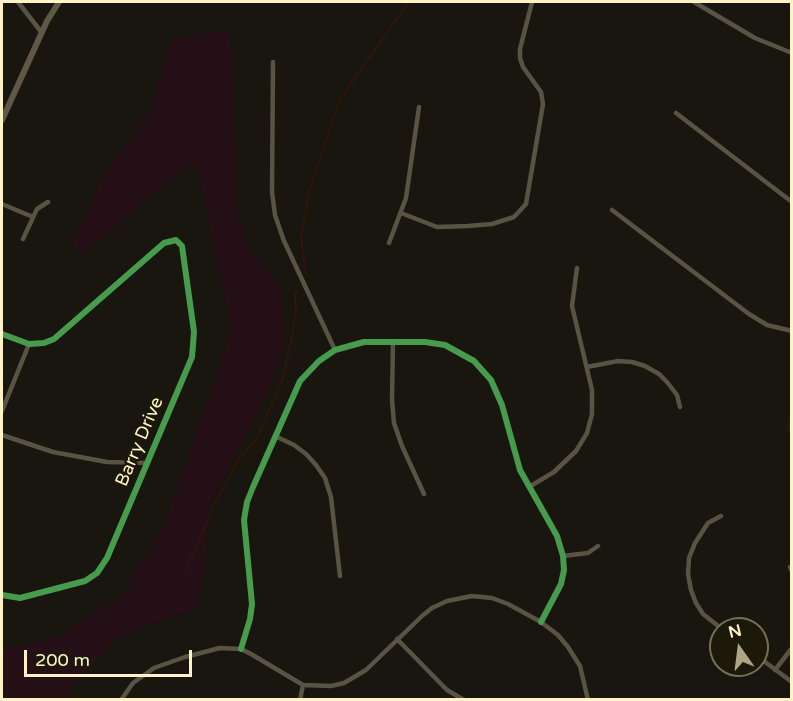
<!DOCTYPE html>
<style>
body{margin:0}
#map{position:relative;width:793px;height:701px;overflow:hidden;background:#18160f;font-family:"Varela Round",sans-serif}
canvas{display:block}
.frame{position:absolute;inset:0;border:3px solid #fef2c7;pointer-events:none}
.north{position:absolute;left:709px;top:617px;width:60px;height:60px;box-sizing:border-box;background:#1c190b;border:2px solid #767056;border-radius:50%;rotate:346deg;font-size:16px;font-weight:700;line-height:24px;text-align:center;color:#fef2c7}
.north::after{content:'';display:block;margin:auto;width:21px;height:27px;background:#aea587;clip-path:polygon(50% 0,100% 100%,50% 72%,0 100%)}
.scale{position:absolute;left:24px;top:650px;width:168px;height:27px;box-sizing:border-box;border:3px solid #fef2c7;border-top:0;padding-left:8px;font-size:18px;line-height:21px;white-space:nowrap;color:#fef2c7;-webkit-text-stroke:4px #1c190b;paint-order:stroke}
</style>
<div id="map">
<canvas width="793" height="701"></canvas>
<div class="frame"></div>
<div class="north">N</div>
<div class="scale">200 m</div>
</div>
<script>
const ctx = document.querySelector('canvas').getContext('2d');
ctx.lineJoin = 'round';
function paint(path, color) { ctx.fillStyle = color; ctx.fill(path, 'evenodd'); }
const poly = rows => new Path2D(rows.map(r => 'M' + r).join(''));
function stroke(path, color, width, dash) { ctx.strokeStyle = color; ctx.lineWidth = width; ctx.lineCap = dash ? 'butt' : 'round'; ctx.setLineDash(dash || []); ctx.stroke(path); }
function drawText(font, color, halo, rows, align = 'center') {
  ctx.font = font + ' "Varela Round",sans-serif'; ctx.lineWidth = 5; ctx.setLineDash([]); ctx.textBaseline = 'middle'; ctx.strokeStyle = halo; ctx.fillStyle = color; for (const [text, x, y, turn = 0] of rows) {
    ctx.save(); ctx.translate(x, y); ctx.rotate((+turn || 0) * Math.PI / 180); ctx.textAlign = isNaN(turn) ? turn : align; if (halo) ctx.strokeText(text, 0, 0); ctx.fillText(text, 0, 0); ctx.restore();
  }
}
paint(poly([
 [229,29,234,78,236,208,249,248,280,287,286,341,267,393,208,507,205,566,198,608,116,638,69,691,68,699,2,699,2,648,5,649,58,636,119,598,162,530,232,330,196,164,166,182,83,255,72,246,98,186,150,110,172,38]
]), '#241016');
stroke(poly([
 [306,276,301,237,310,188,337,107,343,95,409,2],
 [186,571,214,505,238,460,256,440,282,381,292,337,296,311,295,295,297,290]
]), '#34170a', 1.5);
stroke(poly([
 [18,2,42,33],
 [694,2,755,38,792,53],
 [273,62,272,192,275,215,284,241,335,350],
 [676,113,792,202],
 [2,204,33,217],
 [612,210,749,314,767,325,792,331],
 [401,213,437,227,468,226,492,224,514,217,526,204,543,104,541,92,523,67,520,58,520,49,532,2],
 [23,239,37,209,48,202],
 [389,243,406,198,419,107],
 [2,334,29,344,44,343,54,339,164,243,176,240,182,246,194,332,192,357,107,558,97,573,85,581,20,598,2,595],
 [393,341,392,400,394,423,402,446,424,494],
 [587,367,618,361,632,362,645,366,659,374,667,382,677,395,680,407],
 [2,411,29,344],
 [792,419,792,431],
 [2,435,53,452,107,462,147,463],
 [275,436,294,445,306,454,316,465,325,478,331,497,340,576],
 [529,487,554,472,576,451,587,433,592,414,592,390,572,306,577,268],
 [721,516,708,523,695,543,689,558,688,574,691,590,696,603,703,614,722,629],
 [563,556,588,553,598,546],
 [790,567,792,571],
 [397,639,447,690,464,700],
 [241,649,250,619,252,604,244,520,247,502,253,487,300,381,319,361,335,350,364,342,425,342,445,345,474,361,491,380,502,405,520,470,557,536,563,556,564,570,561,584,541,622],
 [757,656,792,682],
 [775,670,792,648],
 [121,700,133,683,154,668,185,657,220,648,241,649,251,654,303,685,331,686,344,683,366,670,422,616,432,608,447,601,472,596,492,598,508,604,541,622,558,635,568,647,580,666,588,700],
 [300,700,303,685]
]), '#595344', 4.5);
stroke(poly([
 [2,120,47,21,59,2]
]), '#5f5846', 6);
stroke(poly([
 [2,334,29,344,44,343,54,339,164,243,176,240,182,246,194,332,192,357,107,558,97,573,85,581,20,598,2,595],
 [241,649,250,619,252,604,244,520,247,502,253,487,300,381,319,361,335,350,364,342,425,342,445,345,474,361,491,380,502,405,520,470,557,536,563,556,564,570,561,584,541,622]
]), '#469c4c', 6);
drawText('18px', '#fef2c7', '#1c190b', [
 ["Barry Drive",140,442,-67]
]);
</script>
